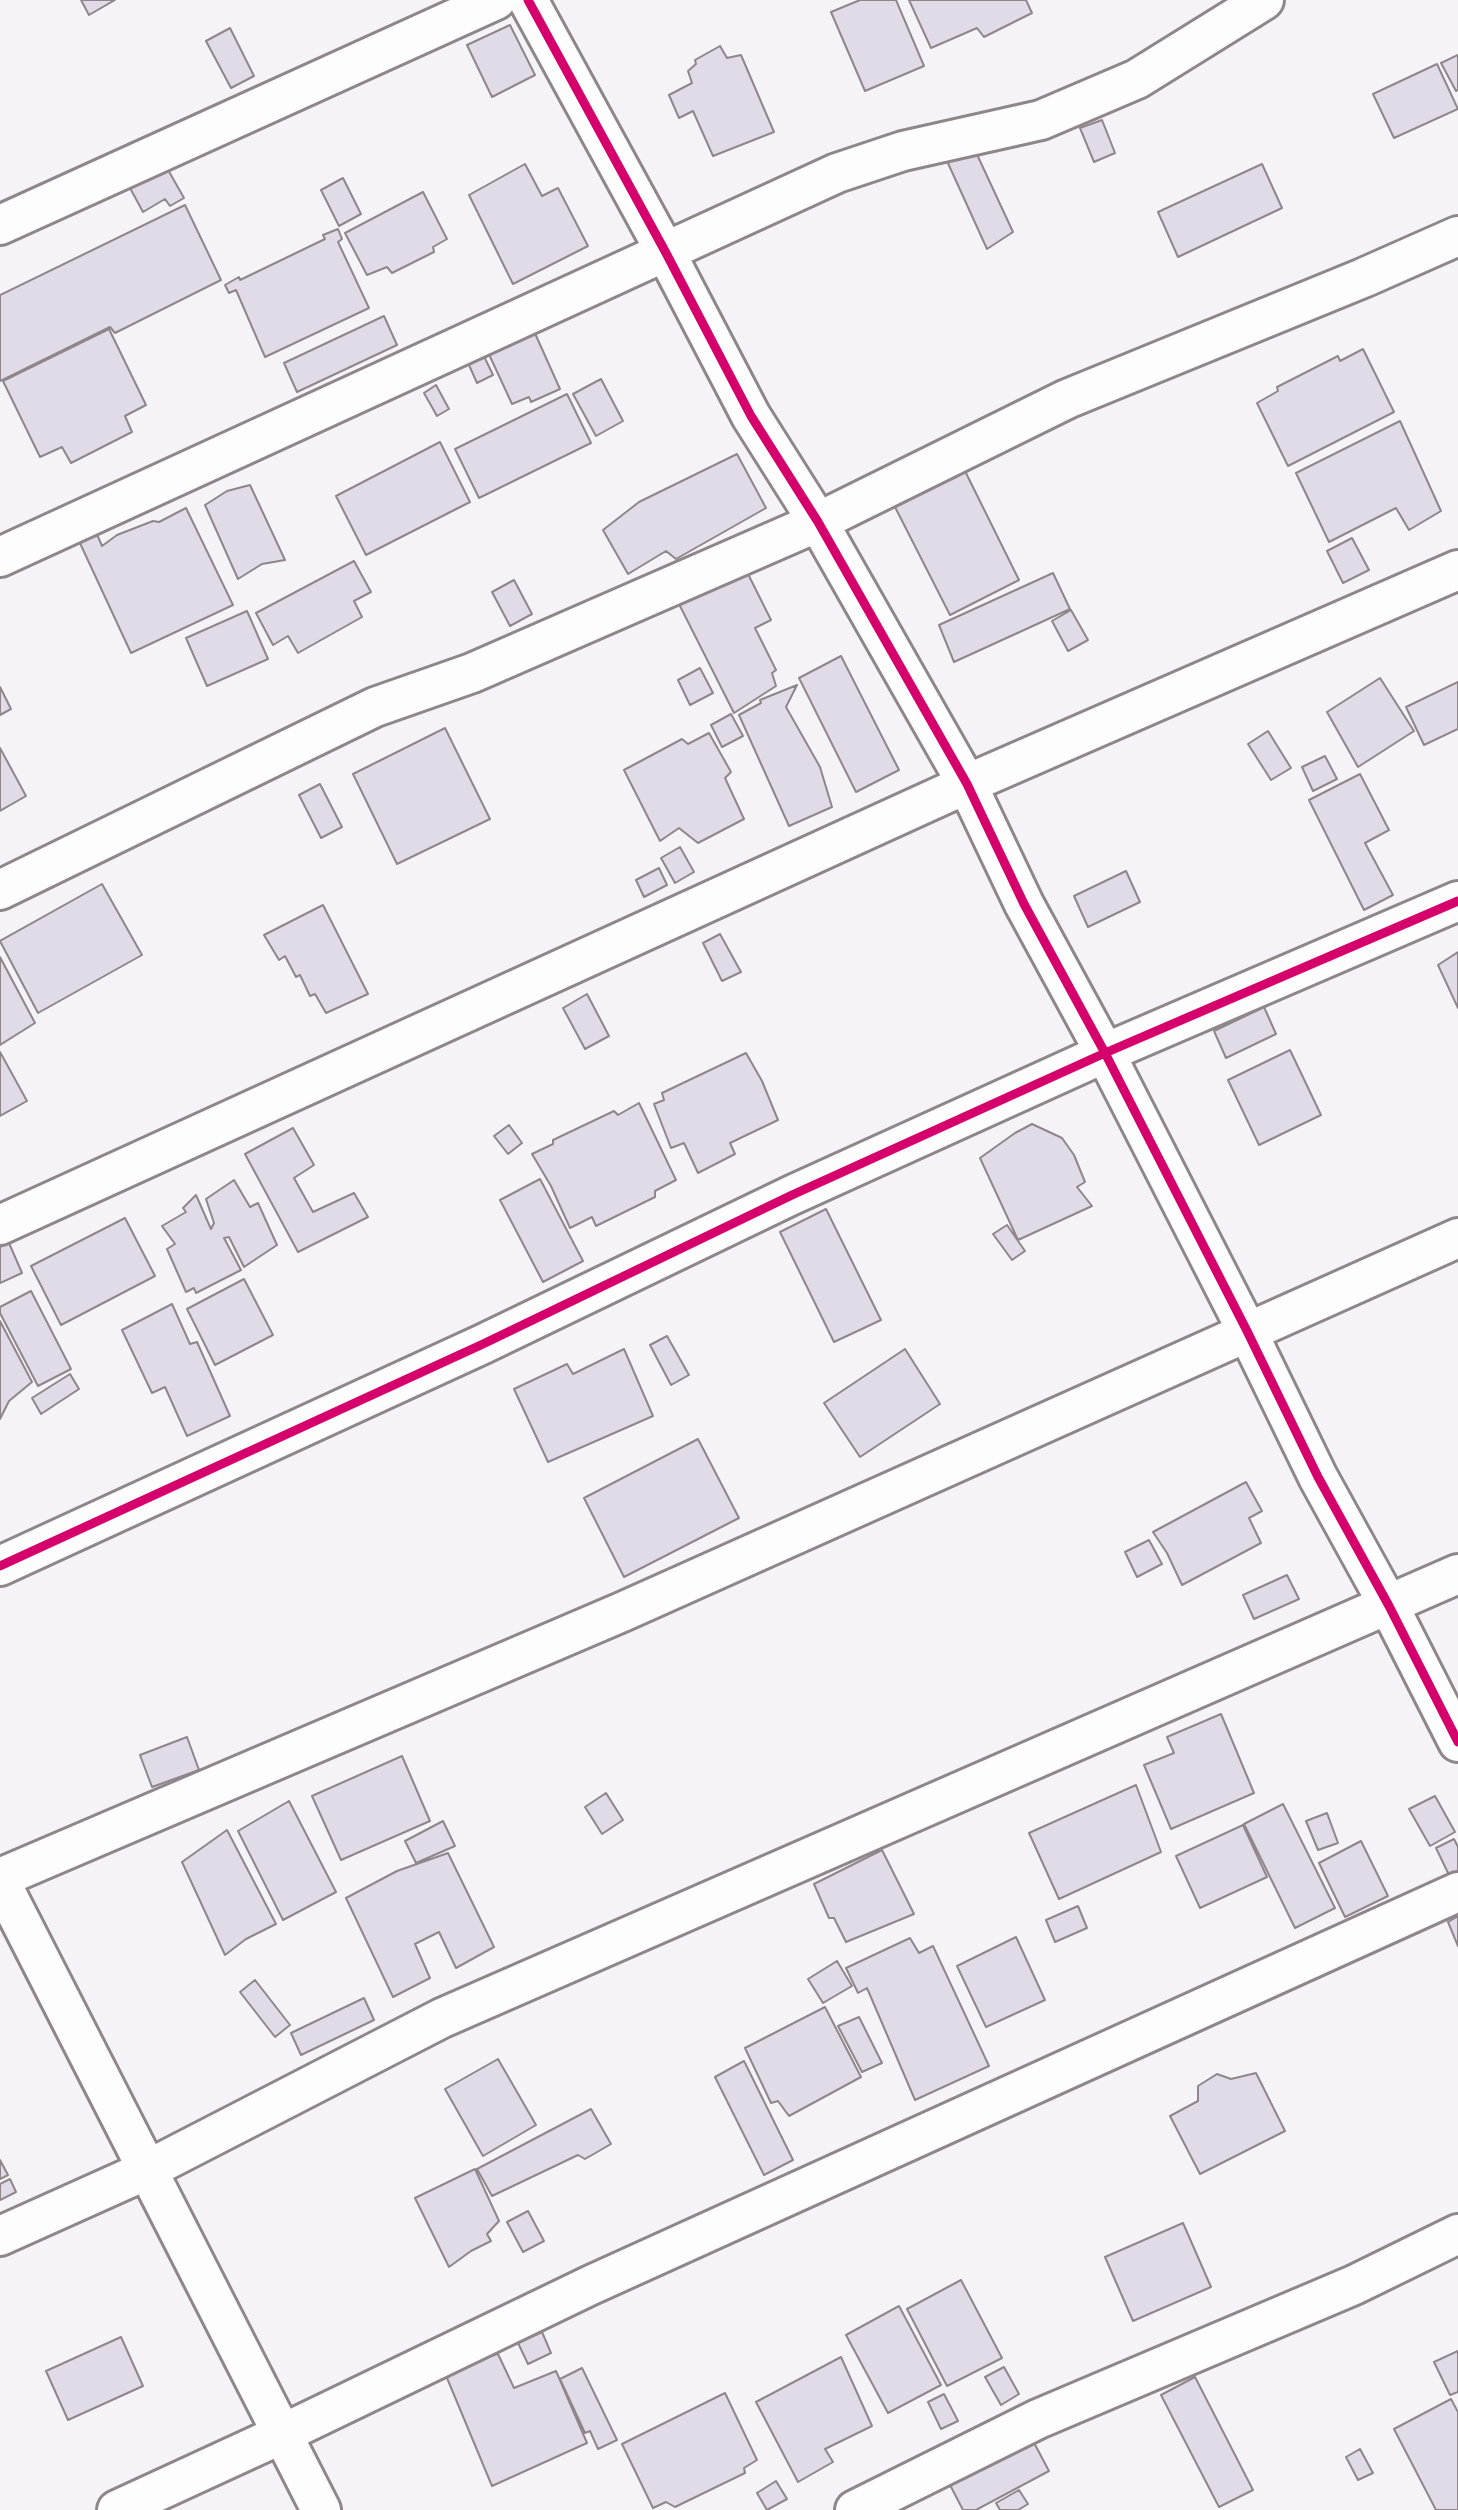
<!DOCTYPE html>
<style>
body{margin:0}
canvas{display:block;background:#f5f3f8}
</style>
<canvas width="1458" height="2510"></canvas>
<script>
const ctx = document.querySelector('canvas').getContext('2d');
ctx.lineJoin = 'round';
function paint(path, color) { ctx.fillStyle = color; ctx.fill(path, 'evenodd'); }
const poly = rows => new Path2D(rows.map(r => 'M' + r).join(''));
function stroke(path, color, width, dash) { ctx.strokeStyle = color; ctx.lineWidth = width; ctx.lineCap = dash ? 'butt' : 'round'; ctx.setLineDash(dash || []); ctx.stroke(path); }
const building = poly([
 [81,0,115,0,89,15,81,0],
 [860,0,896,0,924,66,865,91,831,12,860,0],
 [909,0,1026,0,1032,13,984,37,977,28,931,48,909,0],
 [510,25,535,75,492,97,467,45,510,25],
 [230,28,254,76,231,88,206,41,230,28],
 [720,46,727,58,741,55,774,132,713,156,693,111,679,118,669,95,692,83,688,71,696,64,695,60,720,46],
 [1458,55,1458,90,1456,91,1441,63,1458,55],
 [1437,64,1458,109,1394,138,1373,94,1437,64],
 [1102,120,1115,153,1094,162,1080,128,1102,120],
 [974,148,1013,232,987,249,947,161,974,148],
 [525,164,542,196,558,188,588,246,513,284,469,195,525,164],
 [1262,164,1282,208,1178,257,1158,212,1262,164],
 [167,168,184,198,170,206,165,199,143,212,130,188,167,168],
 [343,178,361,214,339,226,321,190,343,178],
 [423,192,447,239,433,247,434,252,392,273,387,267,367,275,345,233,423,192],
 [185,205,221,280,115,333,110,327,0,381,0,295,185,205],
 [338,229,342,239,338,242,369,308,265,357,236,290,229,293,225,285,239,277,240,280,325,239,323,235,338,229],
 [384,316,397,345,297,392,284,363,384,316],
 [109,329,146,405,125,416,132,432,71,463,62,447,40,457,3,381,109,329],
 [533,329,560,389,531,402,529,397,512,404,487,350,533,329],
 [480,348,493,375,477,383,465,356,480,348],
 [1363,349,1394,412,1288,466,1257,403,1278,391,1277,387,1338,356,1340,361,1363,349],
 [601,379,623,421,596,436,573,394,601,379],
 [436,385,449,409,437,416,424,393,436,385],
 [567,394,591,443,479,498,455,449,567,394],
 [1400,421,1441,511,1409,530,1396,508,1329,542,1296,473,1400,421],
 [440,442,470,502,366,555,336,496,440,442],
 [737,454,766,508,676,559,666,551,628,574,603,530,639,502,737,454],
 [965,471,1019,580,950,615,895,507,965,471],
 [250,485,285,560,262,564,238,579,205,505,227,491,250,485],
 [186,508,233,605,131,653,79,541,96,532,102,546,117,535,153,521,159,522,186,508],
 [1352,538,1369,570,1343,583,1327,551,1352,538],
 [354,561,371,592,354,601,362,617,298,653,288,636,273,645,256,613,354,561],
 [746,570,771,620,755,628,776,670,772,673,776,686,734,713,679,604,746,570],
 [1053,573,1070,609,954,662,939,625,1053,573],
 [514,580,532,614,510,626,492,592,514,580],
 [1071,610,1088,640,1068,651,1052,621,1071,610],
 [247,611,268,659,207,686,186,638,247,611],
 [841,656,899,770,856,792,799,678,841,656],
 [700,668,713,693,690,705,678,680,700,668],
 [1380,678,1414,731,1358,767,1327,712,1380,678],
 [1458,682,1458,729,1424,745,1406,707,1458,682],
 [797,685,786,707,820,767,832,807,789,826,739,715,761,703,760,700,797,685],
 [0,687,11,709,0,715,0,687],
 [731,714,743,736,722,747,711,725,731,714],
 [445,728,490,819,397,864,353,774,445,728],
 [1268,731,1291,768,1271,780,1248,744,1268,731],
 [709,733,731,772,725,778,744,819,698,843,679,828,660,841,624,770,682,739,688,744,709,733],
 [0,748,26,796,0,811,0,748],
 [1325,756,1337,779,1313,791,1302,767,1325,756],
 [1360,774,1389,830,1365,843,1393,895,1364,910,1309,800,1360,774],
 [320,784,342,827,321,838,299,795,320,784],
 [680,847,694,872,675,883,661,858,680,847],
 [659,868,667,885,644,897,636,880,659,868],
 [1126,871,1140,902,1088,927,1074,896,1126,871],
 [102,884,142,955,38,1013,0,941,102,884],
 [323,905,368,994,326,1013,315,994,310,996,300,975,296,977,285,956,279,960,264,935,323,905],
 [720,934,741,972,722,981,703,943,720,934],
 [1458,952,1458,1008,1438,965,1458,952],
 [0,957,35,1023,0,1045,0,957],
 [587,994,609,1036,585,1049,563,1008,587,994],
 [1264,1007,1276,1034,1226,1058,1214,1031,1264,1007],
 [1290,1050,1321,1115,1259,1145,1228,1080,1290,1050],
 [0,1052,27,1101,0,1116,0,1052],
 [746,1053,762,1081,778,1120,730,1143,735,1154,698,1173,684,1143,671,1148,654,1104,664,1100,662,1093,746,1053],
 [639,1103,676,1180,655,1191,655,1197,596,1226,592,1217,570,1228,551,1186,532,1154,553,1144,553,1140,614,1111,618,1115,639,1103],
 [1032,1124,1062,1138,1074,1155,1085,1182,1077,1187,1092,1206,1018,1240,980,1158,1015,1133,1032,1124],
 [509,1125,522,1143,508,1154,494,1136,509,1125],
 [293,1128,314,1165,294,1178,313,1212,354,1193,368,1217,298,1252,245,1154,293,1128],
 [540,1179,583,1261,543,1282,500,1200,540,1179],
 [234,1180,250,1207,258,1203,277,1245,244,1267,229,1237,224,1238,241,1270,196,1293,194,1288,186,1292,167,1249,175,1244,162,1226,186,1212,183,1208,196,1195,211,1229,214,1223,206,1199,234,1180],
 [826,1209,881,1320,834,1342,780,1232,826,1209],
 [125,1218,155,1276,61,1325,31,1266,125,1218],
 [1007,1225,1025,1251,1012,1260,993,1234,1007,1225],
 [9,1243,22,1273,0,1283,0,1247,9,1243],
 [244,1279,273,1335,215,1365,187,1309,244,1279],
 [31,1291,71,1369,38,1386,0,1313,0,1307,31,1291],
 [172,1304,190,1344,197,1342,230,1416,187,1436,165,1387,152,1393,122,1330,172,1304],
 [0,1321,32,1382,9,1401,0,1419,0,1321],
 [667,1336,689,1375,671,1385,650,1345,667,1336],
 [624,1349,653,1416,548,1462,514,1389,567,1364,573,1374,624,1349],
 [905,1349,940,1404,860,1457,824,1403,905,1349],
 [70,1374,79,1389,41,1414,32,1398,70,1374],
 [698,1439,739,1518,624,1577,584,1498,698,1439],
 [1246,1482,1262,1511,1249,1518,1261,1543,1182,1585,1167,1553,1153,1532,1246,1482],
 [1149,1540,1162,1564,1137,1577,1125,1552,1149,1540],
 [1287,1575,1299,1599,1254,1619,1243,1595,1287,1575],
 [1221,1714,1254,1793,1171,1829,1144,1765,1174,1753,1167,1737,1221,1714],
 [187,1737,199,1770,152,1787,140,1755,187,1737],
 [402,1756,430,1821,341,1860,312,1796,402,1756],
 [1136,1785,1161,1852,1059,1899,1029,1833,1136,1785],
 [606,1793,623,1820,602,1834,585,1807,606,1793],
 [1435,1796,1455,1832,1430,1846,1409,1809,1435,1796],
 [289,1801,336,1892,283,1920,238,1831,289,1801],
 [1283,1804,1335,1908,1295,1928,1244,1824,1283,1804],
 [1327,1813,1338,1843,1318,1850,1306,1821,1327,1813],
 [443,1821,455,1846,416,1863,405,1841,443,1821],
 [1243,1825,1267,1877,1200,1908,1176,1856,1243,1825],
 [227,1830,276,1924,246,1939,225,1955,182,1862,227,1830],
 [1454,1839,1458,1847,1458,1872,1450,1877,1436,1848,1454,1839],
 [1361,1841,1388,1896,1345,1917,1319,1863,1361,1841],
 [882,1850,914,1914,846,1942,834,1918,829,1918,814,1884,882,1850],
 [448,1853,494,1947,456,1968,439,1932,415,1944,430,1978,393,1997,346,1898,397,1871,448,1853],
 [1078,1906,1087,1928,1055,1942,1046,1920,1078,1906],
 [1458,1916,1458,1946,1448,1922,1458,1916],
 [1016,1937,1045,2000,986,2027,957,1966,1016,1937],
 [910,1938,919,1953,933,1946,989,2066,915,2100,867,1988,858,1993,846,1968,910,1938],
 [837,1961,852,1986,823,2003,808,1979,837,1961],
 [255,1980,290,2025,275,2037,240,1992,255,1980],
 [364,1998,374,2020,301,2055,291,2033,364,1998],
 [825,2007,861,2077,789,2116,778,2101,771,2103,745,2048,825,2007],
 [859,2017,882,2063,862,2072,838,2026,859,2017],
 [498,2059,536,2125,483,2156,445,2089,498,2059],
 [744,2061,793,2160,764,2175,715,2077,744,2061],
 [1256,2073,1285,2131,1200,2174,1170,2116,1198,2101,1198,2086,1217,2074,1231,2079,1256,2073],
 [591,2109,611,2144,585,2159,578,2155,492,2196,477,2169,591,2109],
 [0,2160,8,2175,0,2179,0,2160],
 [475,2169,499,2221,487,2234,491,2241,471,2251,449,2267,415,2198,475,2169],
 [10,2179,16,2192,0,2200,0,2184,10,2179],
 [528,2211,544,2241,523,2252,507,2222,528,2211],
 [1183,2223,1211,2287,1133,2321,1105,2257,1183,2223],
 [961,2280,1002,2358,947,2386,907,2309,961,2280],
 [899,2306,941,2385,888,2413,846,2335,899,2306],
 [542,2332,551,2353,528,2364,518,2343,542,2332],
 [121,2337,143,2386,68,2420,46,2371,121,2337],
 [1458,2351,1458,2392,1450,2395,1434,2362,1458,2351],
 [498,2354,514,2388,556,2371,587,2443,492,2486,447,2378,470,2361,498,2354],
 [841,2357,872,2426,825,2449,833,2462,798,2482,756,2402,841,2357],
 [1004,2367,1019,2394,1001,2405,985,2377,1004,2367],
 [582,2368,617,2440,598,2449,590,2431,585,2433,560,2379,582,2368],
 [1195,2377,1253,2490,1219,2507,1161,2395,1195,2377],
 [725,2393,757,2460,744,2468,745,2473,675,2507,666,2502,653,2508,622,2444,725,2393],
 [944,2394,958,2421,941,2429,928,2402,944,2394],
 [1451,2399,1458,2412,1458,2510,1436,2510,1394,2429,1451,2399],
 [1032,2439,1049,2471,976,2510,963,2510,949,2483,1032,2439],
 [1360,2449,1373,2473,1358,2480,1346,2457,1360,2449],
 [776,2481,787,2499,767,2510,757,2493,776,2481],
 [1019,2490,1028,2504,1018,2510,1000,2510,996,2503,1019,2490]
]);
paint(building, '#e0dbe6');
stroke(building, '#8f868b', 2);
const street = poly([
 [528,0,666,253,751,416,818,522,967,784,1024,904,1105,1053,1247,1331,1318,1477,1389,1606,1458,1742],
 [0,225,496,0],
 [0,557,837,173,903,151,1041,120,1137,79,1264,0],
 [0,890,375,707,472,673,818,522,1067,399,1363,278,1458,236],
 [0,1225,967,784,1458,570],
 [0,1566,483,1344,792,1195,1105,1053,1458,901],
 [0,1878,622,1612,1458,1238],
 [0,1881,321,2510],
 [0,2236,147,2170,442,2018,1458,1574],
 [117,2510,282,2434,591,2285,1458,1892],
 [855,2510,1038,2419,1354,2285,1458,2234]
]);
stroke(street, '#8f868b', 44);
stroke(street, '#fefdfe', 38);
stroke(poly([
 [528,0,666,253,751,416,818,522,967,784,1024,904,1105,1053,1247,1331,1318,1477,1389,1606,1458,1742],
 [0,1566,483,1344,792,1195,1105,1053,1458,901]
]), '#d6006c', 9);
</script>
